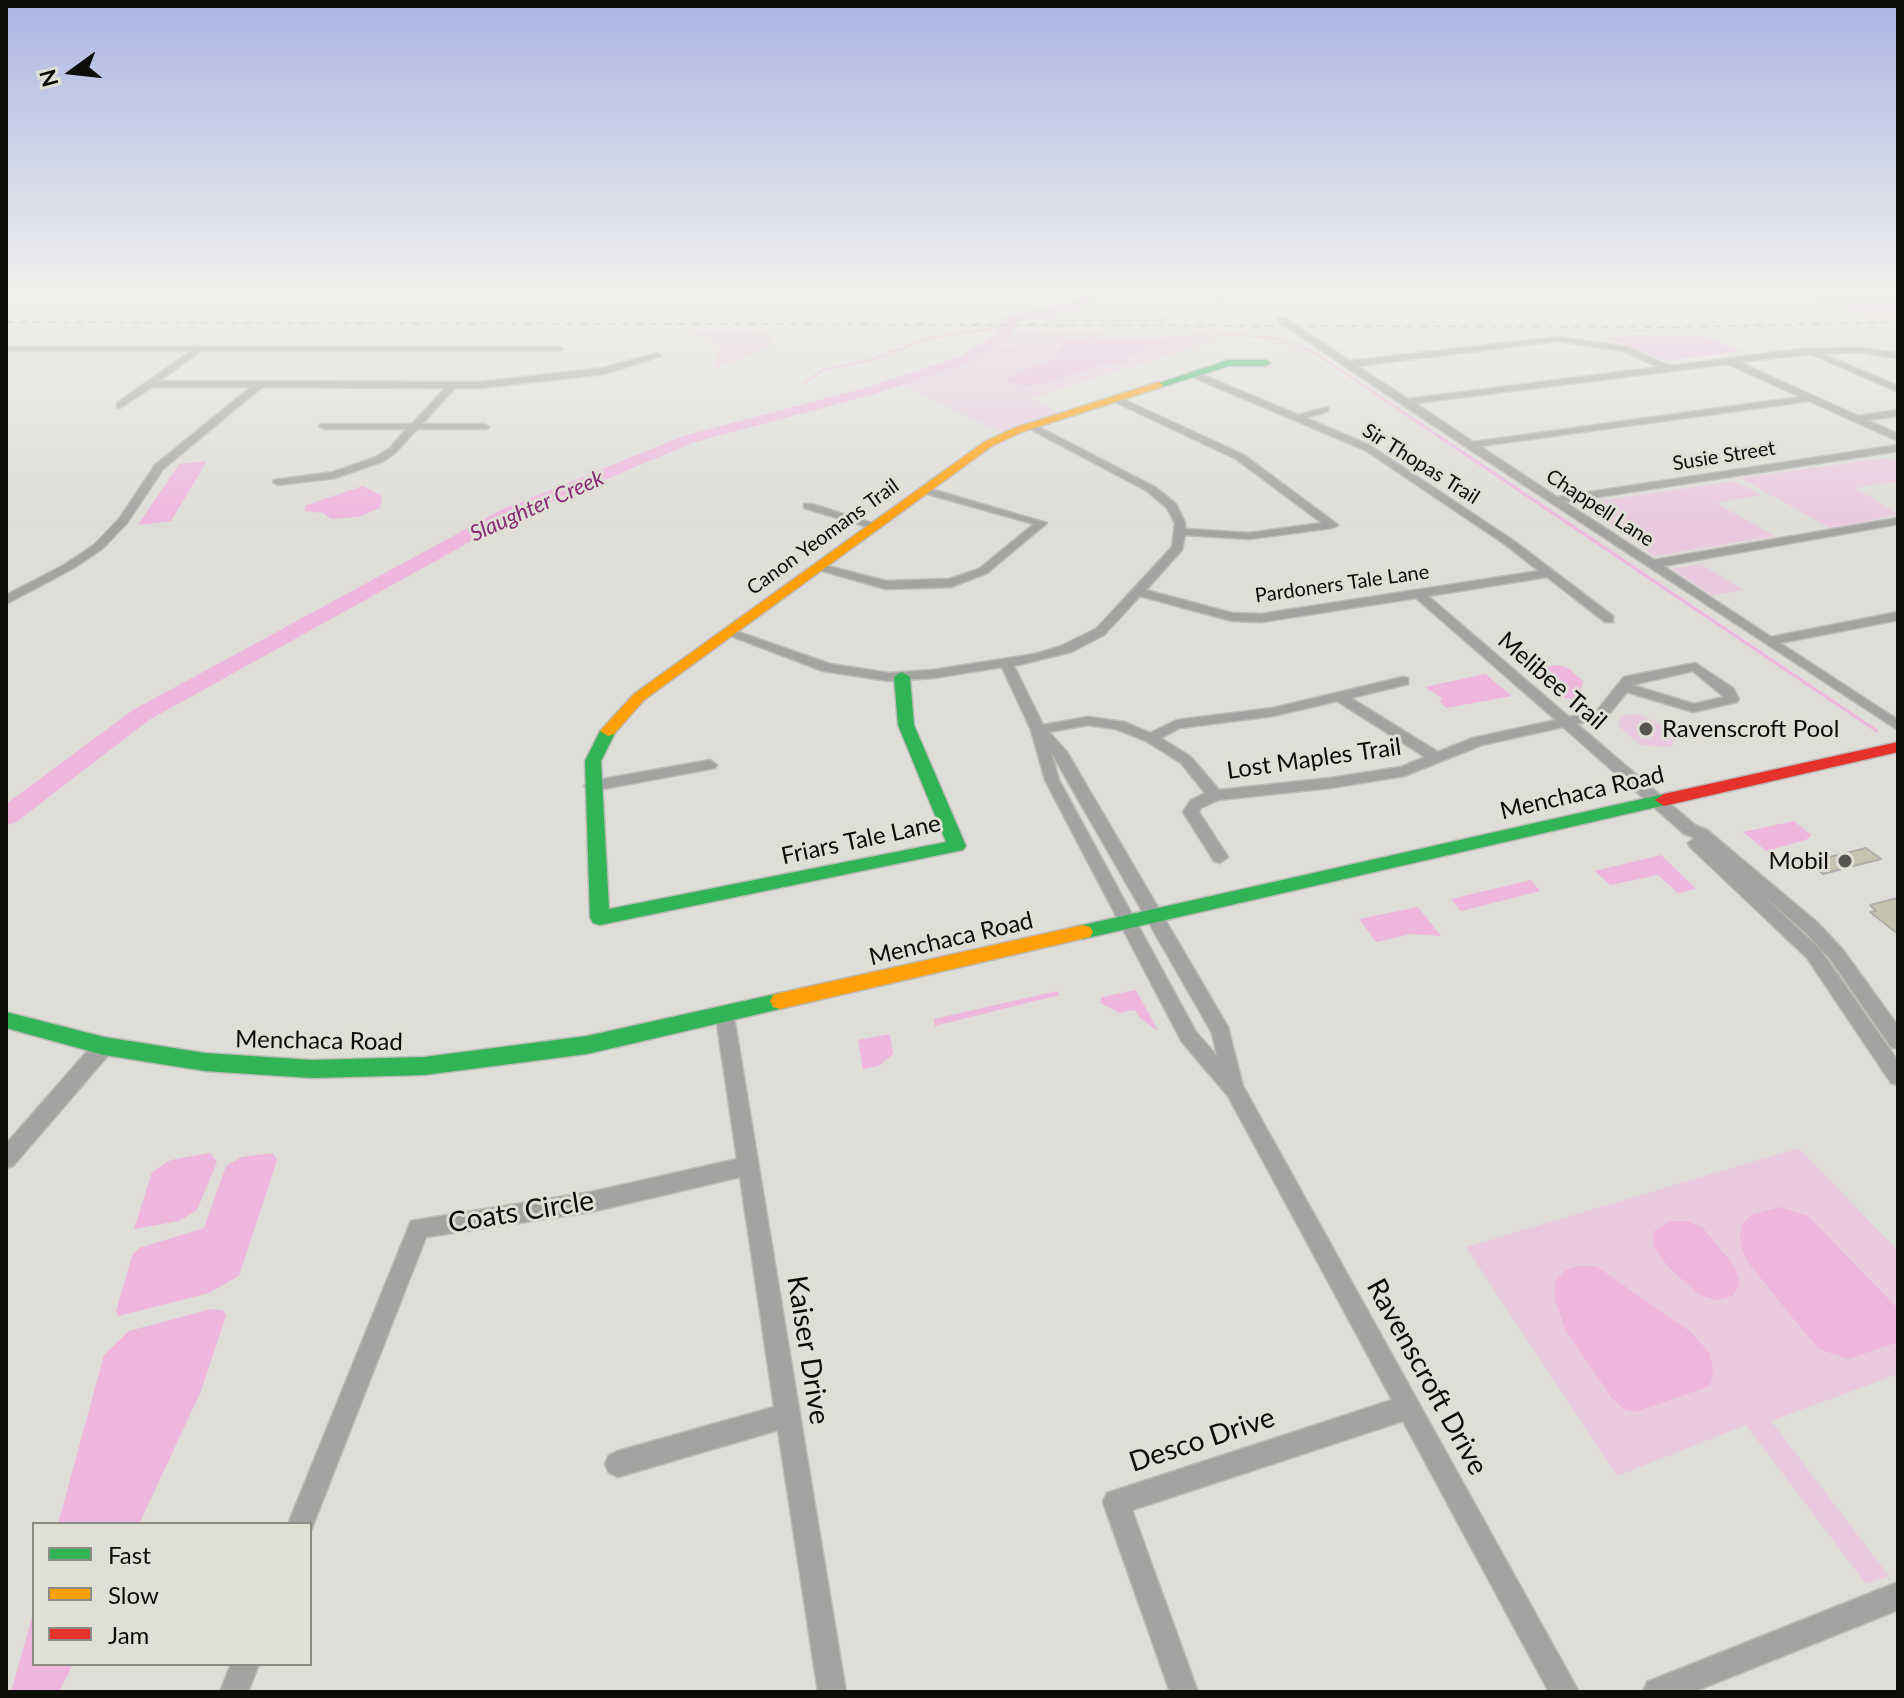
<!DOCTYPE html>
<style>
body{margin:0}
#map{position:relative;width:1904px;height:1698px;overflow:hidden;background:#deddd8;font-family:Lato,sans-serif}
canvas{display:block}
.frame{position:absolute;inset:0;border:8px solid #0c0c09;pointer-events:none}
.legend{position:absolute;left:32px;top:1522px;width:280px;height:144px;box-sizing:border-box;background:#e0dfd6;border:2px solid #8b8b84;margin:0;padding:10px 14px;list-style:none;font-size:24px;color:#0c0c09}
.legend li{display:flex;align-items:center;gap:16px;height:40px}
.legend b{width:40px;border:2px solid #8b8b84}
.north{position:absolute;left:32px;top:32px;width:80px;height:80px;-webkit-text-stroke:6px #e0dfd6;paint-order:stroke;rotate:255deg;font-size:22px;font-weight:700;line-height:32px;text-align:center;color:#0c0c09}
.north::after{content:'';display:block;margin:auto;width:28px;height:36px;background:#0c0c09;clip-path:polygon(50% 0,100% 100%,50% 72%,0 100%)}
</style>
<div id="map">
<canvas width="1904" height="1698"></canvas>
<div class="frame"></div>
<ul class="legend">
<li><b style="height:10px;background:#30b455"></b>Fast</li>
<li><b style="height:10px;background:#ff9f0a"></b>Slow</li>
<li><b style="height:10px;background:#e5322d"></b>Jam</li>
</ul>
<div class="north">N</div>
</div>
<script>
const ctx = document.querySelector('canvas').getContext('2d');
ctx.lineJoin = 'round';
function paint(path, color) { ctx.fillStyle = color; ctx.fill(path, 'evenodd'); }
const poly = rows => new Path2D(rows.map(r => 'M' + r).join(''));
function stroke(path, color, width, dash) { ctx.strokeStyle = color; ctx.lineWidth = width; ctx.lineCap = dash ? 'butt' : 'round'; ctx.setLineDash(dash || []); ctx.stroke(path); }
function drawText(font, color, halo, rows, align = 'center') {
  ctx.font = font + ' Lato,sans-serif'; ctx.lineWidth = 6; ctx.setLineDash([]); ctx.textBaseline = 'middle'; ctx.strokeStyle = halo; ctx.fillStyle = color; for (const [text, x, y, turn = 0] of rows) {
    ctx.save(); ctx.translate(x, y); ctx.rotate((+turn || 0) * Math.PI / 180); ctx.textAlign = isNaN(turn) ? turn : align; if (halo) ctx.strokeText(text, 0, 0); ctx.fillText(text, 0, 0); ctx.restore();
  }
}
paint(poly([
 [1792,289,1898,289,1898,316,1866,318],
 [674,331,766,332,774,345,713,369,720,342],
 [1017,331,1224,338,1031,398,1060,414,1004,434,903,385,971,360],
 [1886,458,1898,463,1898,481,1855,488,1898,514,1832,529,1740,478],
 [1735,481,1761,495,1716,503,1775,536,1655,556,1579,504],
 [1701,564,1743,590,1712,595,1672,569],
 [1636,714,1668,727,1675,738,1671,747,1641,745,1628,735,1618,725,1622,716],
 [1799,1148,1898,1251,1898,1374,1771,1421,1889,1576,1866,1584,1746,1425,1617,1476,1466,1247]
]), '#eacade');
paint(poly([
 [1631,335,1705,336,1741,351,1666,361,1609,338],
 [1062,339,1084,340,1092,345,1101,340,1171,341,1124,358,1128,361,1126,363,1109,363,1048,382,1025,386,1005,381,1020,371,1052,361],
 [207,461,171,521,138,525,179,464],
 [363,486,382,496,380,508,358,517,331,519,323,513,304,511,306,505],
 [1557,665,1568,668,1583,681,1579,700,1565,698,1538,673,1540,668],
 [1485,674,1512,696,1446,708,1439,701,1443,699,1425,687],
 [1794,821,1811,835,1806,840,1766,851,1743,832],
 [1661,855,1696,889,1678,893,1658,875,1610,885,1595,871],
 [1531,880,1540,891,1461,911,1451,899],
 [1418,907,1441,936,1411,934,1376,942,1359,919],
 [1136,990,1158,1031,1140,1018,1135,1010,1120,1013,1100,1003,1102,997],
 [1057,991,1059,995,935,1026,934,1019],
 [890,1034,893,1054,879,1066,863,1069,858,1040],
 [210,1153,217,1162,197,1210,179,1221,134,1229,152,1172,171,1160],
 [273,1153,277,1160,239,1276,209,1293,119,1316,116,1311,132,1256,139,1248,204,1228,226,1166,242,1157],
 [1780,1207,1808,1216,1898,1309,1898,1342,1848,1359,1819,1349,1801,1328,1747,1261,1740,1243,1741,1226,1751,1215],
 [1670,1221,1687,1221,1702,1227,1735,1267,1740,1284,1733,1296,1716,1300,1700,1295,1670,1269,1653,1246,1653,1232],
 [1578,1266,1596,1266,1692,1333,1710,1354,1713,1372,1710,1386,1635,1412,1624,1409,1612,1398,1566,1331,1555,1300,1555,1282,1566,1270],
 [211,1309,223,1310,226,1316,201,1391,139,1524,58,1524,104,1355,129,1331],
 [34,1610,34,1664,73,1664,59,1692,11,1692]
]), '#efb6de');
stroke(poly([
 [1241,293,1250,289],
 [1049,310,1047,320,1162,321,1185,309,1236,295],
 [1167,341,1209,333,1275,338,1312,351,1404,413],
 [983,349,1049,355],
 [803,384,823,370,870,360,930,338,1008,326]
]), '#efb6de', 2);
stroke(poly([
 [1401,411,1877,731]
]), '#efb6de', 3);
paint(poly([
 [1097,289,1112,289,1075,310,1017,322,1007,339,971,362,875,394,695,442,513,518,149,720,15,823,6,825,6,804,133,710,501,510,683,436,865,388,961,356,997,333,1007,316,1067,304,1097,289]
]), '#efb6de');
const building = poly([
 [1866,848,1881,859,1823,874,1809,862,1866,848],
 [1898,898,1898,934,1870,912,1876,911,1870,905,1898,898]
]);
paint(building, '#c6c3ae');
stroke(building, '#aeaeaa', 2);
const street = poly([
 [1279,318,1285,318,1350,361,1558,337,1627,347,1670,366,1801,349,1859,348,1898,353,1898,357,1895,358,1859,352,1822,354,1898,386,1898,392,1811,354,1739,362,1858,416,1898,410,1898,416,1867,420,1898,434,1898,441,1809,401,1480,446,1557,497,1898,445,1898,451,1565,502,1654,560,1898,518,1898,524,1663,566,1771,637,1898,612,1898,620,1780,643,1898,720,1898,730,1466,447,1279,322,1279,318],
 [1558,341,1622,351,1659,367,1408,399,1357,366,1558,341],
 [1728,364,1800,397,1473,442,1415,403,1728,364],
 [6,347,558,347,562,349,558,351,201,351,159,381,480,382,603,368,657,353,661,356,604,374,480,388,455,388,422,424,484,424,489,427,487,429,417,429,396,452,384,461,335,478,278,485,273,482,274,480,333,472,376,457,390,448,406,429,324,429,319,426,321,424,412,424,445,388,262,387,163,469,127,523,102,549,72,569,6,604,6,595,64,565,94,545,119,519,155,465,251,387,152,387,120,408,117,407,117,403,191,351,6,351,6,347],
 [1193,371,1298,415,1328,407,1328,411,1306,418,1371,446,1514,541,1613,616,1613,622,1605,622,1547,577,1428,596,1569,717,1596,712,1624,677,1695,663,1733,688,1739,699,1737,702,1693,712,1627,692,1606,718,1577,724,1695,825,1707,830,1818,923,1843,950,1898,1026,1898,1049,1891,1047,1831,960,1806,933,1759,892,1819,948,1898,1061,1898,1085,1891,1083,1807,958,1690,847,1688,843,1695,838,1683,833,1563,727,1482,745,1404,776,1330,788,1218,800,1201,808,1199,812,1228,857,1220,863,1214,861,1183,812,1191,800,1205,793,1181,763,1146,741,1116,729,1088,725,1049,732,1067,752,1228,1027,1243,1086,1579,1692,1549,1692,1403,1421,1132,1510,1198,1692,1170,1692,1103,1502,1107,1493,1392,1400,1228,1096,1182,1042,1045,780,1031,730,1002,667,933,678,889,681,823,671,723,633,729,629,733,630,830,664,889,673,933,670,1035,654,1061,646,1096,629,1172,547,1175,523,1167,508,1147,491,1028,428,1028,424,1031,423,1155,487,1176,504,1185,523,1185,529,1249,533,1322,523,1236,459,1113,401,1113,397,1116,396,1244,455,1338,525,1332,528,1249,539,1185,535,1182,550,1146,590,1232,613,1261,614,1539,571,1506,545,1365,450,1190,376,1190,372,1193,371],
 [1140,596,1232,621,1261,622,1416,598,1556,720,1473,738,1438,752,1351,698,1408,684,1408,678,1403,677,1273,708,1177,720,1150,733,1124,722,1088,717,1043,725,1014,666,1071,652,1104,635,1140,596],
 [1693,671,1724,697,1694,704,1632,685,1693,671],
 [1337,701,1425,757,1401,767,1330,778,1219,790,1191,757,1161,738,1180,728,1273,716,1337,701],
 [1051,752,1212,1033,1217,1056,1196,1032,1059,780,1051,752],
 [924,487,1047,523,987,573,951,587,886,589,816,569,814,567,820,564,886,581,949,579,979,569,1034,524,920,492,920,488,924,487],
 [804,504,812,504,881,526,871,528,804,508,804,504],
 [710,760,717,765,715,768,592,791,584,786,592,781,710,760],
 [725,1010,732,1012,734,1017,846,1692,818,1692,778,1430,618,1477,609,1473,605,1464,609,1455,618,1451,774,1407,740,1177,591,1212,426,1237,310,1533,310,1524,288,1524,411,1221,591,1192,737,1159,716,1017,718,1012,725,1010],
 [104,1038,111,1040,114,1046,111,1052,13,1166,6,1168,6,1144,97,1040,104,1038],
 [1898,1582,1898,1610,1693,1692,1643,1692,1647,1682,1898,1582],
 [231,1664,259,1664,248,1692,220,1692,231,1664]
]);
const fast = poly([
 [1228,360,1266,360,1271,363,1266,366,1229,366,1162,387,1153,385,1228,360],
 [902,672,910,677,914,725,966,846,963,850,600,925,593,923,590,918,585,761,600,731,608,726,616,731,601,761,609,909,946,842,898,725,894,677,902,672],
 [1664,794,1670,796,1673,800,1670,804,1083,939,1076,937,1073,932,1076,927,1083,925,1664,794],
 [780,993,787,995,790,1001,787,1007,780,1009,587,1054,424,1075,312,1078,205,1071,104,1055,6,1028,6,1012,104,1037,205,1053,312,1060,424,1057,587,1036,780,993]
]);
const slow = poly([
 [1158,382,1163,385,1162,387,1022,432,992,446,644,700,614,734,608,736,600,731,634,694,984,442,1014,428,1158,382],
 [1083,925,1090,927,1093,932,1090,937,780,1009,773,1007,770,1001,773,995,780,993,1083,925]
]);
const jam = poly([
 [1898,742,1898,752,1664,806,1655,800,1664,794,1898,742]
]);
stroke(street, '#bcbbb8', 3);
stroke(fast, '#bcbbb8', 3);
stroke(slow, '#bcbbb8', 3);
stroke(jam, '#bcbbb8', 3);
paint(street, '#a3a3a1');
paint(fast, '#30b455');
paint(slow, '#ff9f0a');
paint(jam, '#e5322d');
stroke(poly([
 [6,322,1685,327,1898,322]
]), '#a5a5a1', 2, [7, 7]);
const sky = ctx.createLinearGradient(0, 0, 0, 526);
sky.addColorStop(0, '#abb5e4');
sky.addColorStop(0.55, '#f0f0ed');
sky.addColorStop(1, '#f0f0ed00');
ctx.fillStyle = sky;
ctx.fillRect(0, 0, 1904, 526);
for (const [x, y, r, color] of [
 [1646,729,8,"#565551"],
 [1845,861,8,"#565551"]
]) { const dot = new Path2D(); dot.arc(x, y, r, 0, 2 * Math.PI); ctx.fillStyle = color; ctx.fill(dot); stroke(dot, '#e0dfd6', 3); }
drawText('20px', '#0c0c09', '#e0dfd6', [
 ["Susie Street",1724,456,-9],
 ["Sir Thopas Trail",1421,464,32],
 ["Chappell Lane",1600,508,33],
 ["Canon Yeomans Trail",823,537,-36],
 ["Pardoners Tale Lane",1342,584,-8]
]);
drawText('italic 22px', '#882c75', '#e0dfd6', [
 ["Slaughter Creek",537,506,-24]
]);
drawText('24px', '#0c0c09', '#e0dfd6', [
 ["Melibee Trail",1552,681,41],
 ["Lost Maples Trail",1314,759,-8],
 ["Menchaca Road",1582,793,-13],
 ["Friars Tale Lane",861,840,-12],
 ["Menchaca Road",951,939,-13],
 ["Menchaca Road",319,1041,1]
]);
drawText('24px', '#0c0c09', '#e0dfd6', [
 ["Ravenscroft Pool",1662,729],
 ["Mobil",1829,861,"right"]
], 'left');
drawText('28px', '#0c0c09', '#e0dfd6', [
 ["Coats Circle",521,1212,-9],
 ["Kaiser Drive",808,1350,81],
 ["Ravenscroft Drive",1427,1377,61],
 ["Desco Drive",1202,1440,-18]
]);
</script>
